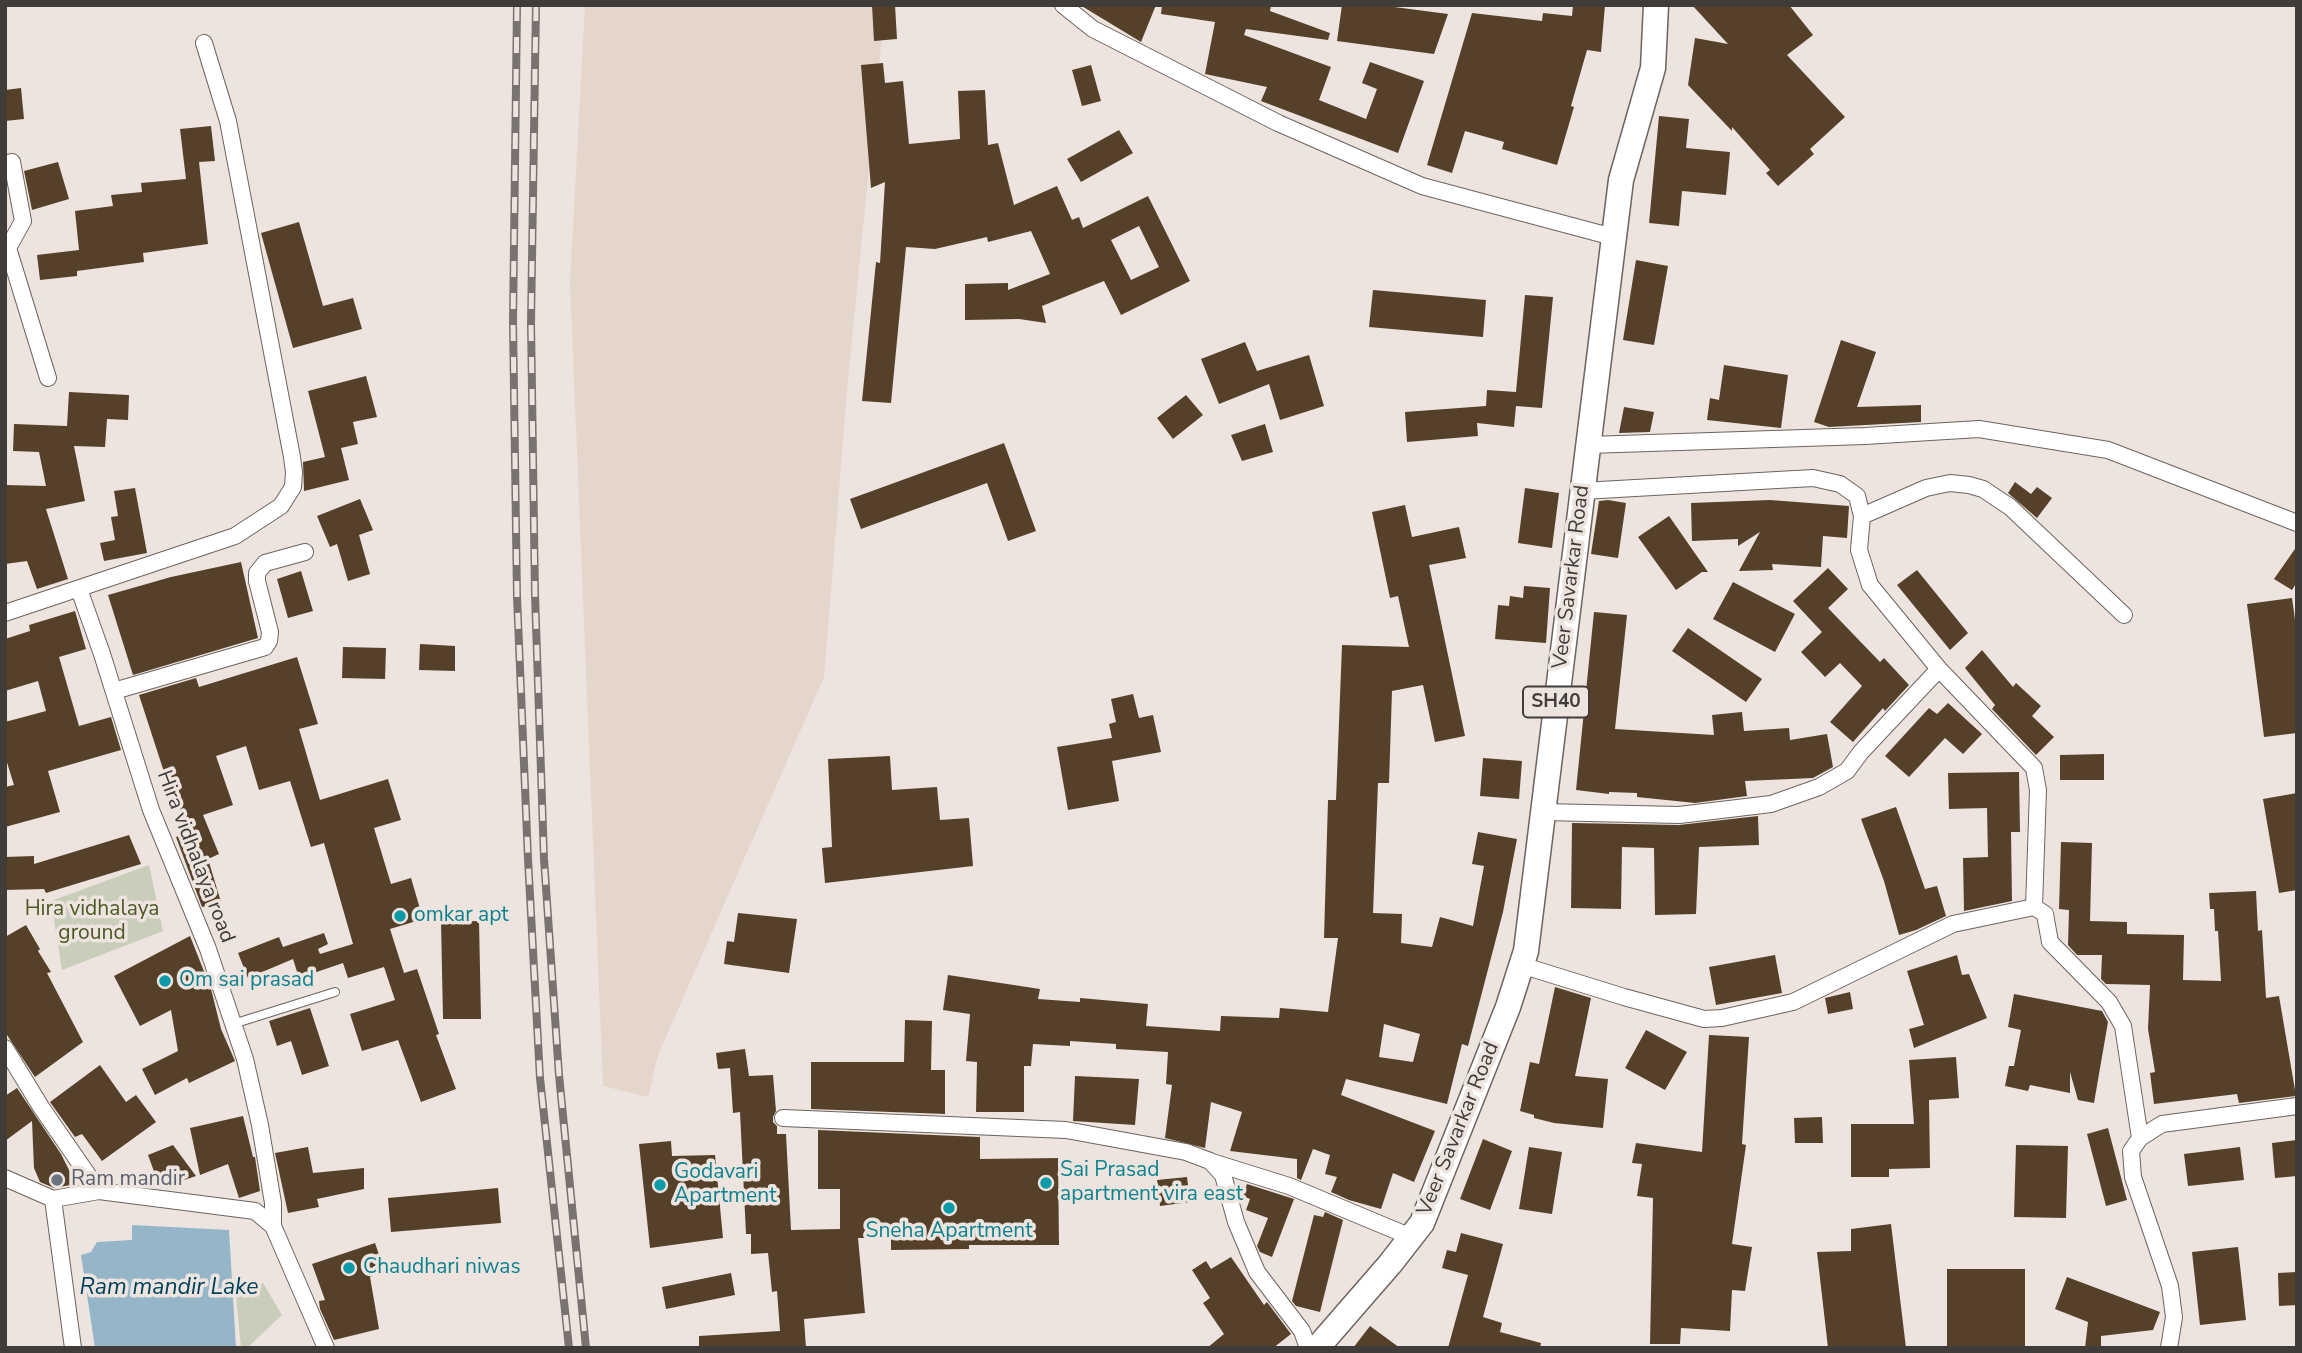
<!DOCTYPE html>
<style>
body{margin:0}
#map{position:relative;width:2302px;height:1353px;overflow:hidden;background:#ede4df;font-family:"Nunito Sans",sans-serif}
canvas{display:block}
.frame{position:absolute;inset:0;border:7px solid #3f3c3a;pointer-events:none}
</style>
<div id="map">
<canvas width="2302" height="1353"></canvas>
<div class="frame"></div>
</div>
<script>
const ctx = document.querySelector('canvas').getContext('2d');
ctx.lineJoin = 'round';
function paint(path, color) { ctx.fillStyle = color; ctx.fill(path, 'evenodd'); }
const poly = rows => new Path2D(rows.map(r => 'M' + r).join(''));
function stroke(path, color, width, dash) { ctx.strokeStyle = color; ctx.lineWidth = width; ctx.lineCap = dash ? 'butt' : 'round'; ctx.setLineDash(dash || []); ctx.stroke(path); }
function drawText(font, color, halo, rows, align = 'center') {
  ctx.font = font + ' "Nunito Sans",sans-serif'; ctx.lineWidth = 7; ctx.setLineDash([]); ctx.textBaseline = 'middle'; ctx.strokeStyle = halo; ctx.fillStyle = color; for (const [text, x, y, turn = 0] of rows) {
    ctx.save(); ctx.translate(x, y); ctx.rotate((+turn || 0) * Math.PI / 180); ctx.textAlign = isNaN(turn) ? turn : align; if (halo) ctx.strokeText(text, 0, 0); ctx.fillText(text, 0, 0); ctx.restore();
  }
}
paint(poly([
 [585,5,881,5,882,36,848,380,824,677,658,1055,648,1097,603,1086,570,282]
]), '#e5d6cc');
paint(poly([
 [149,865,163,931,62,970,51,901],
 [263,1283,282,1315,247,1348,241,1348,236,1295]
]), '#c9ceba');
paint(poly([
 [132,1225,229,1230,236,1348,95,1348,81,1255,91,1252,97,1242,132,1240]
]), '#95b6c9');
paint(poly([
 [872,5,895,5,897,39,874,41],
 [1080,5,1156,5,1141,42],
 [1162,5,1271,5,1270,11,1330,33,1328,40,1246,29,1244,35,1331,67,1319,100,1366,119,1377,89,1362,83,1370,62,1424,81,1398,153,1261,101,1267,87,1205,74,1215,22,1161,14],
 [1342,5,1379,5,1448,14,1434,54,1337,41],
 [1573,5,1605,5,1601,52,1587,50,1571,106,1574,107,1557,165,1502,149,1504,142,1465,131,1452,173,1427,165,1472,13,1542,21,1543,13,1572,16],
 [1692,5,1789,5,1813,35,1787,55,1845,117,1810,149,1814,154,1778,186,1766,173,1770,170,1732,127,1732,131,1688,85,1695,38,1728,44],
 [883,63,885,83,903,81,909,144,960,139,958,91,985,90,988,145,998,143,1014,205,1057,186,1072,220,1079,217,1083,228,1148,196,1190,281,1121,315,1104,281,1042,306,1046,323,1019,319,965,320,965,284,1008,283,1008,290,1050,274,1031,231,988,242,987,237,935,249,906,247,891,403,862,401,876,262,880,263,885,182,871,188,861,65],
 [1139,226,1159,267,1131,280,1111,240],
 [1091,65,1101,101,1082,106,1072,70],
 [21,88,24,119,5,121,5,90],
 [1659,116,1689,119,1686,148,1730,152,1726,195,1682,191,1679,226,1649,223],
 [211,126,215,161,199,162,208,244,143,253,144,262,77,271,77,276,40,280,37,255,79,250,75,211,113,206,111,195,142,192,141,183,186,179,180,129],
 [1119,130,1133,153,1081,182,1067,159],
 [58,162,69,199,32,210,24,171],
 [299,222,323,306,353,298,362,329,293,348,261,233],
 [1636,260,1668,266,1654,345,1623,340],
 [1373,290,1486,300,1483,337,1369,327],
 [1525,295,1553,297,1542,408,1516,406,1514,427,1477,423,1478,436,1407,442,1405,412,1486,406,1487,390,1516,392],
 [1841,340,1876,352,1857,407,1921,405,1921,422,1829,427,1814,422],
 [1245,342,1257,371,1309,355,1324,406,1280,420,1269,384,1219,404,1201,359],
 [1724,365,1788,375,1781,428,1707,420,1710,398,1719,400],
 [366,376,377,417,353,422,358,444,341,448,349,480,304,491,303,462,325,457,308,391],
 [69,392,129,395,128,420,107,419,105,447,74,446,85,501,46,509,68,579,37,589,27,561,5,564,5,485,46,486,39,452,13,451,14,424,67,426],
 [1186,395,1203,415,1173,439,1157,418],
 [1624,407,1654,412,1650,432,1619,433],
 [1265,424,1273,452,1242,461,1231,435],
 [1004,443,1036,531,1008,541,987,483,861,529,850,499],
 [2015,482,2031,494,2037,487,2052,498,2037,518,2008,493],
 [135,488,147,553,104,561,100,543,115,540,111,517,118,516,114,491],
 [1525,488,1559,493,1552,548,1518,543],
 [360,499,373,530,359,535,370,574,348,581,337,544,330,547,317,516],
 [1608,500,1626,503,1618,558,1591,554,1599,501],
 [1770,500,1849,506,1847,538,1823,536,1821,567,1772,564,1773,570,1739,571,1760,532,1738,546,1738,539,1692,541,1691,503],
 [1405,505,1412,537,1459,527,1466,558,1429,565,1465,736,1435,742,1423,685,1392,691,1389,783,1378,783,1373,913,1402,914,1401,943,1432,947,1440,917,1473,926,1484,866,1472,864,1478,832,1517,839,1503,912,1468,1046,1462,1044,1447,1104,1346,1079,1341,1095,1435,1131,1414,1182,1393,1173,1381,1209,1349,1200,1331,1192,1337,1177,1325,1174,1330,1155,1313,1149,1301,1180,1297,1178,1297,1159,1230,1151,1242,1112,1211,1102,1205,1148,1165,1138,1172,1085,1166,1084,1168,1052,1116,1049,1116,1044,1070,1041,1070,1046,1033,1044,1031,1066,1024,1066,1024,1112,976,1112,977,1062,966,1061,970,1014,943,1010,948,975,1040,989,1038,999,1080,1002,1080,998,1148,1004,1146,1026,1220,1031,1221,1016,1279,1018,1280,1008,1328,1012,1338,938,1324,938,1328,800,1336,800,1342,645,1409,647,1398,596,1390,598,1372,512],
 [1384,1024,1420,1034,1413,1062,1379,1057],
 [1669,516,1708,572,1702,572,1676,590,1638,537],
 [2297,546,2297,582,2292,590,2274,579],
 [241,562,258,638,133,675,108,595,171,577],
 [1828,568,1848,589,1828,608,1880,662,1884,658,1909,685,1885,711,1883,708,1853,742,1830,722,1862,686,1840,663,1825,677,1801,652,1822,632,1793,601],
 [1917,570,1968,633,1950,650,1897,585],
 [301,571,313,611,288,618,277,579],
 [1733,582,1795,614,1775,652,1713,619],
 [1524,586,1550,588,1546,643,1495,639,1498,605,1509,606,1510,596,1523,598],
 [2292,598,2297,634,2297,733,2264,737,2247,604],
 [75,611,86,649,59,657,79,726,111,717,121,750,48,771,60,812,5,827,5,787,14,785,5,756,5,722,46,711,38,681,5,691,5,639,30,631,29,625],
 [1594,612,1627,615,1615,729,1714,735,1712,715,1742,712,1744,731,1789,728,1790,740,1827,734,1833,767,1813,778,1745,781,1747,796,1695,803,1637,797,1637,793,1609,792,1609,794,1576,790],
 [1688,628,1762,679,1746,702,1672,651],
 [420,644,455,646,455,671,419,670],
 [343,647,386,648,385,679,342,678],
 [1982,650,2013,687,2016,683,2041,706,2032,716,2054,737,2036,755,1992,709,1995,705,1965,668],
 [297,657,318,724,299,729,320,800,388,779,401,820,374,828,391,884,411,878,423,919,390,929,404,973,417,969,439,1034,436,1035,456,1089,421,1102,398,1040,362,1051,350,1014,395,1000,384,967,348,978,343,963,299,978,293,959,248,978,238,953,279,937,283,947,324,933,328,944,318,949,320,954,353,944,324,843,311,847,290,781,259,790,246,746,216,756,233,805,203,815,219,854,208,859,221,902,202,907,176,837,188,832,167,771,164,772,139,695,196,678,199,687],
 [1133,694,1139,718,1153,715,1161,752,1112,761,1119,801,1068,810,1057,747,1112,738,1109,724,1116,722,1111,699],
 [1948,703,1982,734,1963,754,1945,738,1909,777,1885,756,1929,708,1937,714],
 [2104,754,2104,780,2060,780,2060,755],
 [890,756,892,790,937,787,940,820,969,818,973,866,825,883,822,848,832,847,828,759],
 [1483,758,1522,761,1519,799,1480,796],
 [2019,772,2020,832,2011,832,2012,901,1964,911,1963,858,1988,857,1987,808,1949,809,1948,773],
 [2297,793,2297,890,2279,893,2263,799],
 [1896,807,1925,889,1937,886,1946,916,1916,930,1899,935,1884,881,1861,819],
 [1758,816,1759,845,1699,847,1696,914,1655,915,1654,848,1622,847,1621,909,1571,908,1572,823,1679,825],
 [129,835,141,864,46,893,44,889,5,890,5,857,34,856,34,864],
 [2061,842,2092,843,2090,921,2127,922,2127,934,2184,935,2183,980,2221,981,2218,931,2215,931,2214,909,2210,909,2209,893,2256,891,2258,931,2262,930,2266,998,2279,996,2296,1096,2239,1103,2237,1094,2154,1104,2150,1073,2155,1072,2148,1029,2150,985,2106,984,2101,979,2102,955,2077,955,2068,945,2069,910,2059,909],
 [738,913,797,919,789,973,724,964,727,941,734,942],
 [479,921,481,1019,443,1019,441,922],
 [26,925,40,949,38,951,51,972,47,973,83,1042,35,1077,5,1032,5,937],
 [190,936,211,989,221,1029,235,1061,189,1083,187,1078,155,1095,142,1069,178,1051,171,1010,140,1026,114,976],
 [1775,955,1782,993,1716,1005,1709,967],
 [1957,955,1962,975,1969,974,1987,1018,1914,1048,1909,1029,1924,1025,1907,971],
 [1555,987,1591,998,1575,1076,1608,1079,1603,1128,1554,1123,1534,1118,1534,1115,1520,1111,1530,1062,1539,1064],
 [1850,992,1853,1009,1828,1014,1825,998],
 [2014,994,2102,1011,2108,1022,2094,1103,2078,1100,2070,1072,2070,1093,2030,1085,2028,1091,2005,1086,2009,1066,2014,1066,2021,1030,2008,1027],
 [310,1008,329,1066,302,1075,291,1041,277,1046,269,1021],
 [905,1020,932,1021,931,1070,945,1070,945,1114,811,1109,811,1062,904,1062],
 [1646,1030,1687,1052,1665,1090,1625,1068],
 [1709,1035,1749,1037,1742,1144,1746,1145,1732,1244,1752,1247,1745,1291,1732,1290,1730,1331,1681,1328,1680,1344,1650,1344,1653,1198,1637,1196,1642,1164,1632,1163,1636,1143,1702,1152],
 [745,1049,749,1076,773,1075,776,1111,773,1117,773,1122,777,1126,777,1134,786,1134,791,1230,840,1229,840,1189,818,1189,818,1130,980,1137,980,1159,1058,1158,1059,1245,969,1245,969,1249,891,1250,891,1238,858,1238,865,1313,804,1319,806,1348,699,1348,699,1336,780,1331,777,1291,772,1292,768,1253,751,1254,751,1234,746,1234,740,1112,733,1113,730,1068,718,1069,716,1053],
 [1956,1057,1959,1098,1929,1100,1930,1168,1889,1169,1889,1177,1851,1177,1851,1124,1914,1124,1909,1060],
 [100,1065,126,1102,136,1095,156,1122,102,1161,82,1134,75,1137,50,1102],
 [1075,1076,1139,1079,1135,1125,1073,1121],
 [17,1088,61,1154,76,1184,54,1188,40,1182,34,1168,32,1121,5,1141,5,1096],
 [243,1116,253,1157,255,1157,260,1191,239,1198,228,1164,200,1175,190,1128],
 [1822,1117,1823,1143,1795,1143,1794,1118],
 [2108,1128,2127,1200,2106,1206,2087,1134],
 [1483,1139,1512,1151,1490,1210,1460,1199],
 [2297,1140,2297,1176,2275,1178,2272,1143],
 [671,1141,672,1156,715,1155,723,1238,650,1248,639,1144],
 [173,1145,196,1176,160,1188,148,1155],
 [2016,1145,2068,1146,2066,1218,2014,1217],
 [308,1147,313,1173,364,1168,364,1189,317,1199,319,1207,288,1213,275,1153],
 [1529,1147,1562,1152,1552,1214,1519,1209],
 [2240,1147,2244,1180,2188,1186,2184,1154],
 [1187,1177,1190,1202,1160,1206,1157,1180],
 [1247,1184,1294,1199,1272,1257,1260,1252,1257,1246,1268,1218,1246,1210,1250,1199,1243,1196],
 [498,1188,501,1223,391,1232,388,1198],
 [1325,1212,1343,1220,1320,1312,1296,1306,1292,1301,1314,1215,1323,1217],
 [1891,1224,1906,1348,1828,1348,1817,1252,1851,1251,1851,1229],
 [1461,1233,1503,1244,1483,1317,1502,1323,1500,1332,1541,1343,1540,1348,1448,1348,1468,1275,1442,1268,1447,1250,1456,1252],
 [375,1243,385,1272,370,1277,379,1329,334,1340,320,1309,319,1301,325,1300,312,1264],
 [2238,1247,2246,1320,2200,1325,2192,1252],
 [1231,1257,1264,1305,1267,1302,1291,1334,1273,1348,1207,1348,1224,1334,1203,1303,1210,1298,1192,1270,1206,1261,1211,1269],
 [1947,1269,2025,1269,2025,1348,1947,1348],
 [2297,1272,2297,1305,2279,1306,2278,1273],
 [731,1273,735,1295,666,1309,662,1287],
 [2067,1277,2160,1312,2153,1330,2101,1336,2101,1348,2085,1348,2088,1322,2055,1309],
 [1370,1326,1400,1348,1353,1348]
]), '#55412a');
const lane = poly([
 [233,1024,335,992]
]);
const street = poly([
 [1063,5,1093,29,1278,123,1422,186,1613,237],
 [5,164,12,162,23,221,8,248,48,378],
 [1588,445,1865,436,1979,429,2108,450,2297,523],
 [1862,516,1926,488,1950,483,1969,485,1983,489,2010,507,2124,615],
 [79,589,102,654,151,810,208,949,245,1059,260,1125,273,1203,273,1226],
 [5,613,235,536,281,506,293,487,294,472,292,457,228,121,204,43],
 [114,691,265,647,269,641,270,632,257,581,257,573,265,563,305,552],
 [1543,812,1679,815,1771,804,1819,787,1847,771,1861,752,1939,669],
 [2034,907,2045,914,2050,942,2109,1002,2123,1026,2140,1138],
 [1521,965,1624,997,1704,1019,1722,1018,1793,1002,1953,924,2034,907,2038,790,2034,768,1939,669,1870,585,1859,550,1862,516,1857,496,1840,484,1813,478,1582,491],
 [5,1048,41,1107,99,1191],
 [783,1118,1066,1130,1186,1152,1210,1161,1223,1175,1236,1222,1257,1272,1302,1331,1308,1348],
 [1212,1162,1289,1186,1411,1237],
 [5,1178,53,1199,99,1191,255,1211,273,1226,326,1348],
 [53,1199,73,1348],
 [2169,1348,2174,1317,2170,1286,2133,1177,2131,1151,2140,1138,2162,1124,2297,1106]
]);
const primary = poly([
 [1317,1348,1390,1264,1422,1223,1508,1007,1526,951,1621,180,1653,68,1656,5]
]);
stroke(lane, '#6b645f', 10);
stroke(street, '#6b645f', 18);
stroke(primary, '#6b645f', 27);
stroke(lane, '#fff', 8);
stroke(street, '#fff', 16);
stroke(primary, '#fff', 24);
const rail = poly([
 [517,5,513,323,517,597,528,859,540,1078,569,1348],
 [536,5,531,323,535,595,544,859,559,1075,586,1348]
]);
stroke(rail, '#787370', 8);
stroke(rail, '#ede4df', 5, [16]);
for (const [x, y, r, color] of [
 [400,916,7,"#0f9aa8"],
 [165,981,7,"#0f9aa8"],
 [57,1180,7,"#6b7280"],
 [1046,1183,7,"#0f9aa8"],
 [660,1185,7,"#0f9aa8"],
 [949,1208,7,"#0f9aa8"],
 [349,1268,7,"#0f9aa8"]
]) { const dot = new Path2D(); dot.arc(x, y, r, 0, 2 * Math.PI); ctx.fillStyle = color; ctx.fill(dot); stroke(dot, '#ede4df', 2.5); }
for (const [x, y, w] of [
 [1556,702,66]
]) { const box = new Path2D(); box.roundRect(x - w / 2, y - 15.5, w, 31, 5); ctx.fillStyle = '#ede4df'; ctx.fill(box); stroke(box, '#3f3c3a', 2); }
drawText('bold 19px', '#3f3c3a', null, [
 ["SH40",1556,702]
]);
drawText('21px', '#3f3c3a', '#ede4df', [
 ["Veer Savarkar Road",1572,577,-83],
 ["Hira vidhalaya road",195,857,69],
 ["Veer Savarkar Road",1459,1129,-68]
]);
drawText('21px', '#4e5926', '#ede4df', [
 ["Hira vidhalaya",92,910],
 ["ground",92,934]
]);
drawText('21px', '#0d838f', '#ede4df', [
 ["omkar apt",414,916],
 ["Om sai prasad",179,981],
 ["Sai Prasad",1060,1171],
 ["apartment vira east",1060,1195],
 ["Godavari",674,1173],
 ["Apartment",674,1197],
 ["Sneha Apartment",949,1232,"center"],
 ["Chaudhari niwas",363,1268]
], 'left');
drawText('21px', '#5b616d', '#ede4df', [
 ["Ram mandir",71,1180]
], 'left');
drawText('italic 23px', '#00415c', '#ede4df', [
 ["Ram mandir Lake",169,1288]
]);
</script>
